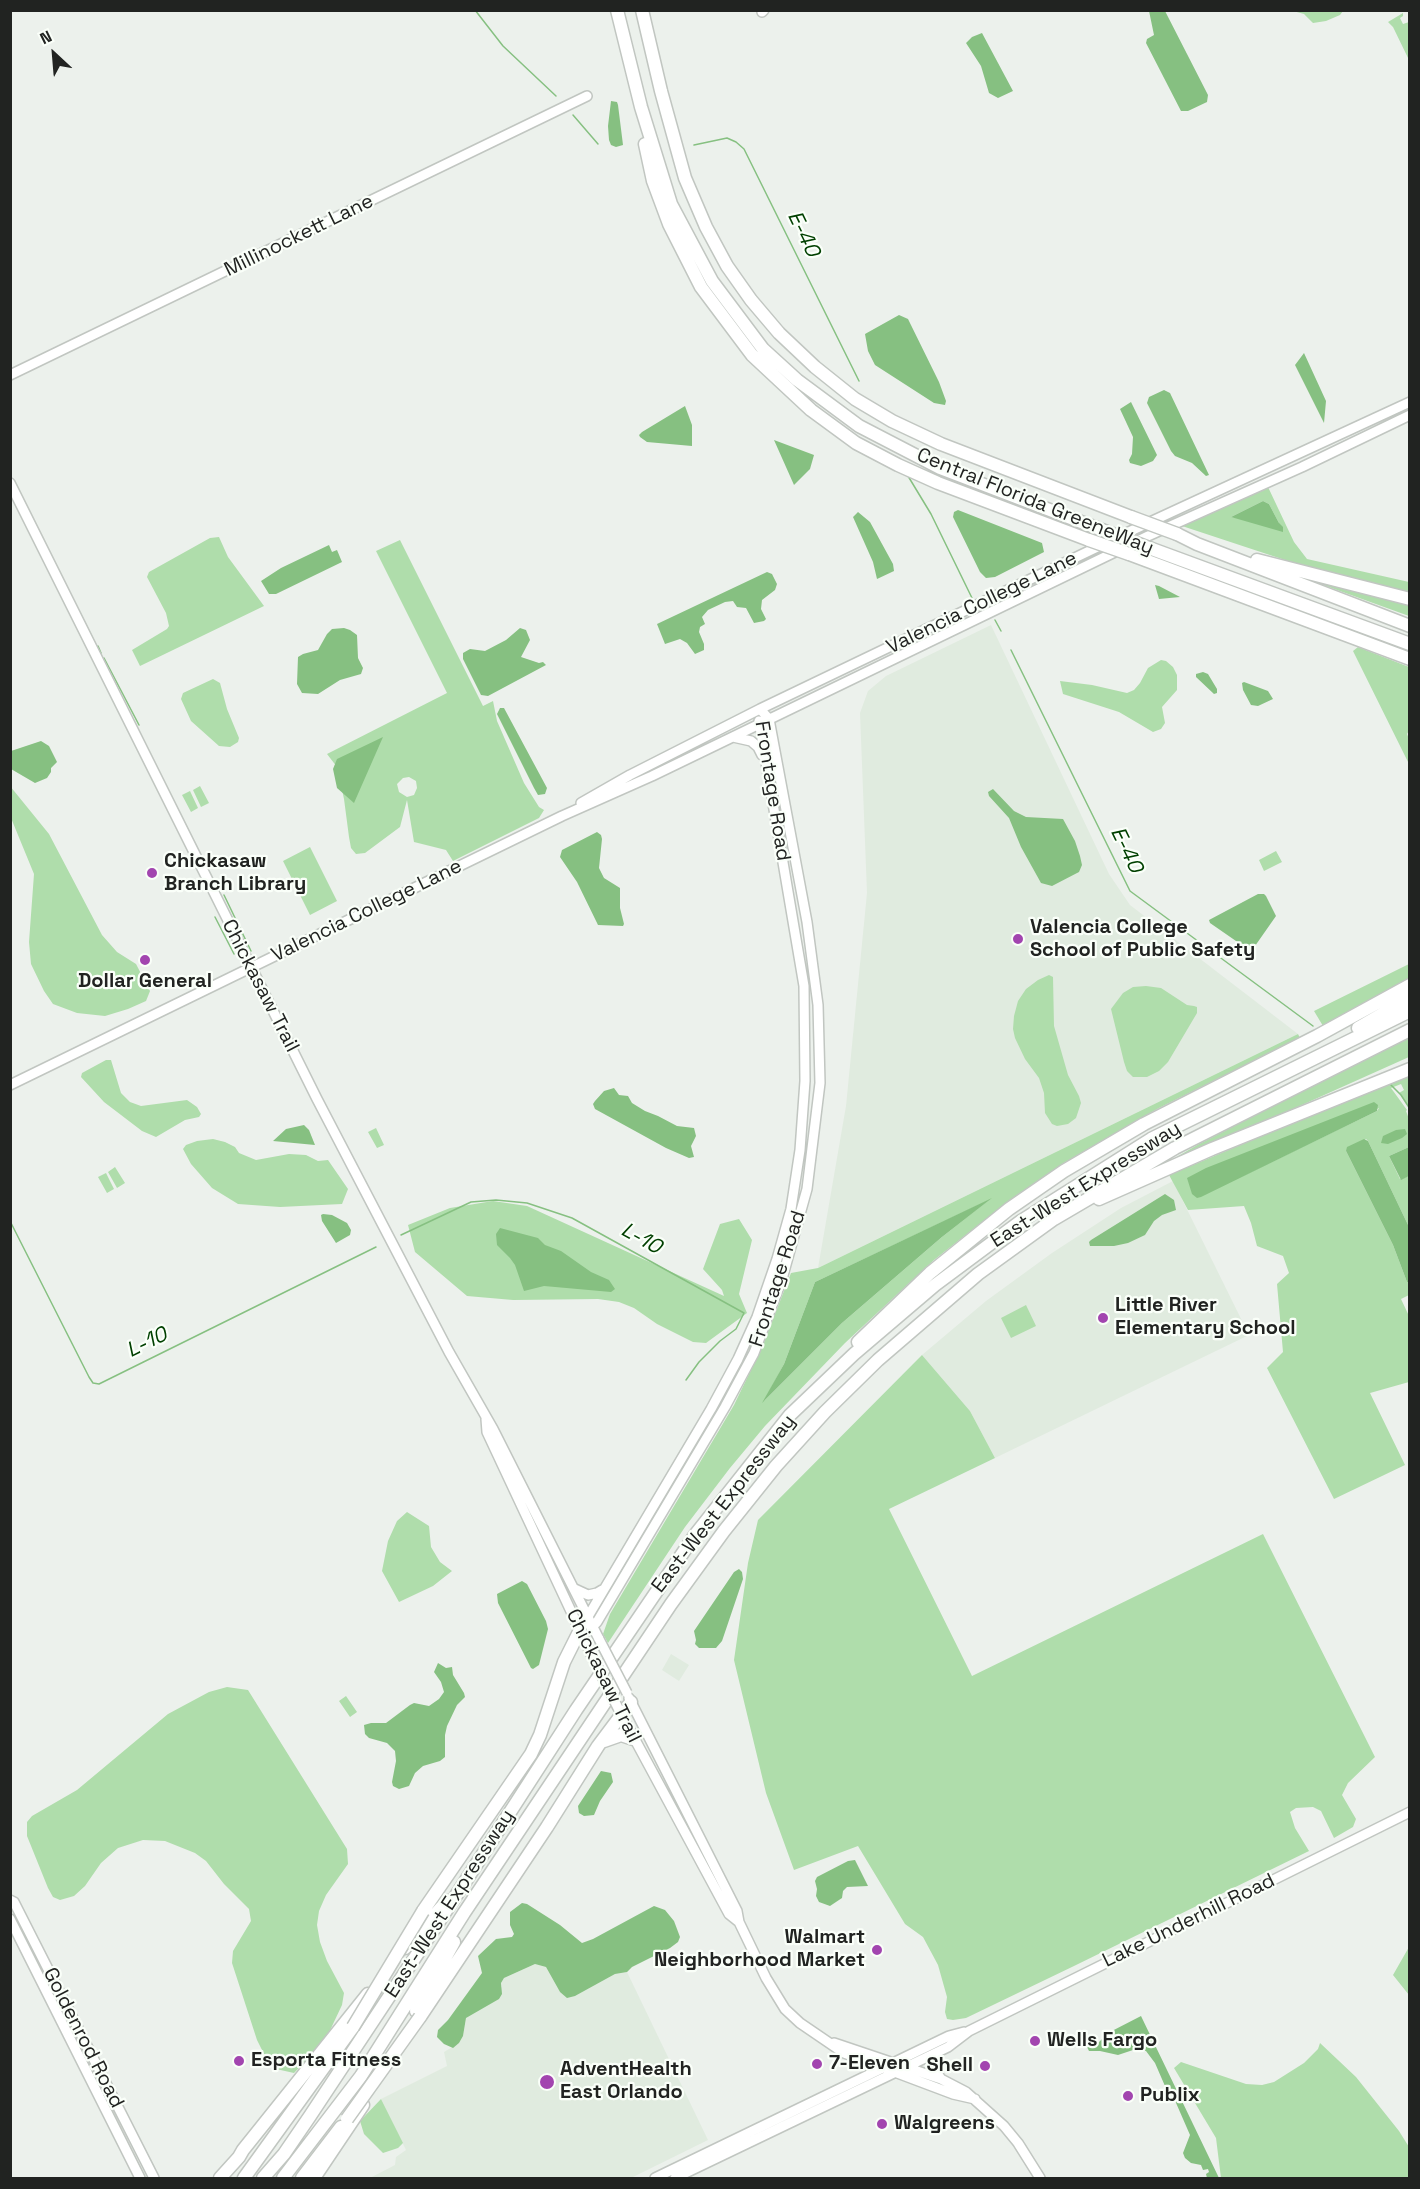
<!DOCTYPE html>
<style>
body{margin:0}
#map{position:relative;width:1420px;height:2189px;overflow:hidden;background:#ecf1ec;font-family:"Space Grotesk",sans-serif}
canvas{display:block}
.frame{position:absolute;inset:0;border:12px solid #212321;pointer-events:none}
.north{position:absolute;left:24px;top:24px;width:60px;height:60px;-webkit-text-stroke:4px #fafff9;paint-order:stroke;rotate:334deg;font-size:16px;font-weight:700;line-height:24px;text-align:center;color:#212321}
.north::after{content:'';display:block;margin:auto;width:21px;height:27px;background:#212321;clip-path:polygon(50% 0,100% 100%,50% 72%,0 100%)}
</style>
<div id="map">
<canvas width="1420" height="2189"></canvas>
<div class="frame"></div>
<div class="north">N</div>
</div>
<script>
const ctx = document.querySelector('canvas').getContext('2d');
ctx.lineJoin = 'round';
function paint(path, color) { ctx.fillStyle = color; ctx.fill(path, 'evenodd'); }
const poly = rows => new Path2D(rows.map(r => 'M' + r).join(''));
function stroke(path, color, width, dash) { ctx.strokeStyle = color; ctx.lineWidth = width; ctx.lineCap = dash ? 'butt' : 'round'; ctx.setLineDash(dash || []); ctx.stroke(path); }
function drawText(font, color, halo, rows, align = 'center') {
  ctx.font = font + ' "Space Grotesk",sans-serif'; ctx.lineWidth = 4.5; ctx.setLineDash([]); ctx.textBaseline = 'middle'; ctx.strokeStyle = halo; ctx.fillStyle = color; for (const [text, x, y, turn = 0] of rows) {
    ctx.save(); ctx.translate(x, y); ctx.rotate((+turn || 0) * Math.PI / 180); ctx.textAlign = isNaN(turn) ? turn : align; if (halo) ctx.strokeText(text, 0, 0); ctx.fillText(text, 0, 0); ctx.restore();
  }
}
paint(poly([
 [991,625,1109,874,1130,905,1298,1034,818,1268,846,1106,867,893,860,713,868,691,886,676],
 [1173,1181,1249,1335,995,1458,970,1411,922,1355,986,1301,1052,1253,1121,1208],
 [671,1654,689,1665,679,1681,662,1670],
 [535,1964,546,1967,560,1992,575,1996,615,1974,627,1972,708,2140,631,2178,370,2178,395,2165,396,2157,406,2150,381,2099,447,2066,444,2052,459,2043,463,2036,466,2018,502,1987,501,1983,504,1978]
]), '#e0ebdf');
paint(poly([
 [1293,11,1343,10,1343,11,1340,15,1326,21,1313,23,1304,14],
 [1403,13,1403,16,1400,18,1403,24,1409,22,1409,60,1393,27,1388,22],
 [1268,487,1294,542,1307,559,1409,582,1409,593,1297,564,1179,525],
 [1263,501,1269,504,1279,523,1231,517],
 [219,537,228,557,264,606,140,666,132,650,167,629,169,626,166,613,147,577,149,572,210,538],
 [400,540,483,706,493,701,497,721,524,783,539,807,544,810,539,818,453,861,446,850,414,842,407,800,400,827,365,853,356,854,351,848,349,837,344,799,337,767,327,754,447,693,376,551],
 [409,777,416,781,417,788,414,795,407,797,399,792,397,784,403,778],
 [1313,580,1409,605,1409,616,1315,582],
 [1358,647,1409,667,1410,729,1407,734,1409,739,1409,764,1353,651],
 [1161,660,1166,661,1173,667,1177,675,1177,690,1162,707,1165,723,1161,729,1153,732,1119,712,1063,694,1060,681,1092,685,1127,693,1134,690,1140,683,1148,668],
 [213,679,220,683,227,709,239,738,238,742,230,747,219,746,191,721,181,699,183,693],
 [10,786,49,834,102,935,117,952,136,964,150,991,146,1001,128,1009,105,1016,77,1013,53,1004,44,991,31,964,29,942,34,874,11,818],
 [200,786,209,803,201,807,193,790],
 [190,791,198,808,191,812,182,795],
 [310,847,337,901,310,915,283,861],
 [1276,851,1282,862,1264,871,1259,860],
 [1409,964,1409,978,1323,1026,1314,1011],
 [1049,975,1053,977,1054,1026,1068,1075,1079,1096,1081,1103,1076,1118,1068,1124,1057,1126,1052,1124,1045,1113,1044,1093,1039,1078,1025,1059,1015,1038,1013,1029,1014,1016,1018,1001,1026,989,1038,980],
 [1146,986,1161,988,1187,1005,1194,1006,1197,1007,1197,1013,1168,1062,1159,1071,1147,1077,1133,1077,1127,1071,1124,1062,1111,1009,1123,993,1133,987],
 [1298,1034,1300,1038,1159,1108,1062,1164,1000,1208,934,1260,845,1343,765,1426,730,1468,685,1527,608,1643,603,1634,610,1614,734,1405,762,1347,791,1273,818,1268],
 [989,1200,942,1237,842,1323,764,1401,784,1364,815,1282],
 [1409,1037,1409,1057,1206,1148,1161,1166,1199,1144],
 [106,1060,111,1060,121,1093,130,1102,141,1106,187,1100,197,1107,201,1114,199,1117,185,1120,156,1137,142,1131,104,1102,81,1077,82,1073],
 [1409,1076,1409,1107,1399,1093,1404,1090,1401,1084,1391,1088,1407,1110,1406,1111,1409,1119,1409,1147,1389,1156,1400,1179,1409,1176,1409,1227,1368,1141,1366,1139,1346,1151,1393,1245,1407,1282,1409,1282,1409,1295,1401,1299,1409,1316,1409,1382,1370,1393,1405,1465,1334,1499,1267,1368,1283,1352,1277,1284,1289,1273,1283,1256,1257,1246,1251,1223,1244,1206,1188,1210,1169,1175,1357,1096],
 [1379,1108,1377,1111,1197,1198],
 [376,1128,384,1145,377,1148,368,1132],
 [213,1139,225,1142,235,1147,239,1153,256,1160,289,1154,306,1155,318,1161,328,1160,348,1189,342,1204,280,1207,238,1204,212,1188,191,1164,183,1149,186,1145,197,1141],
 [115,1167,125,1183,117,1188,108,1172],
 [106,1173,114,1189,107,1193,98,1177],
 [493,1201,527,1206,724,1296,722,1290,703,1269,720,1224,739,1219,752,1240,739,1294,747,1313,706,1343,693,1342,657,1324,634,1308,619,1302,598,1299,513,1300,467,1296,415,1252,408,1225,450,1208],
 [1026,1305,1036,1326,1011,1338,1001,1318],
 [922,1355,970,1411,995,1458,889,1509,972,1676,1263,1534,1375,1757,1348,1783,1342,1795,1356,1819,1353,1827,1334,1838,1321,1811,1313,1807,1296,1808,1290,1812,1295,1828,1309,1851,1074,1966,966,2018,953,2020,947,2019,945,2012,947,1997,938,1965,923,1937,905,1924,858,1846,794,1870,766,1793,734,1660,748,1563,758,1520],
 [407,1512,429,1526,431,1547,440,1562,452,1571,433,1586,399,1602,382,1571,388,1541,397,1521],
 [227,1687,248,1690,347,1849,348,1864,326,1895,319,1911,317,1925,320,1942,327,1961,344,1993,342,2005,325,2041,294,2073,276,2069,266,2058,257,2040,232,1963,233,1951,251,1921,249,1909,224,1884,206,1861,195,1853,165,1841,143,1840,118,1848,101,1863,85,1886,74,1896,60,1900,53,1897,48,1888,27,1836,27,1822,32,1816,77,1790,168,1714,209,1692],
 [346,1696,357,1712,350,1717,339,1701],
 [1409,1947,1410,1995,1409,1995,1393,1975],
 [1320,2043,1356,2077,1399,2131,1409,2147,1409,2178,1221,2178,1216,2138,1174,2068,1181,2062,1246,2084,1262,2085,1274,2082,1304,2063,1318,2049],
 [381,2099,403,2143,398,2148,383,2153,364,2134,360,2121]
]), '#afddab');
paint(poly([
 [1149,11,1165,11,1208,95,1207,102,1188,111,1181,111,1146,43,1147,39,1154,35],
 [982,33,1013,91,998,98,989,93,981,66,966,43,972,37],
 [611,101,617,102,618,105,623,145,616,147,611,145,609,140,608,126],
 [899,315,908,319,939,382,946,401,945,405,934,403,875,365,868,351,865,334],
 [1304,353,1326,401,1324,423,1295,365],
 [1164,390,1170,393,1209,475,1206,476,1192,463,1175,456,1171,451,1147,403,1149,397],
 [1131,402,1157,455,1153,461,1141,466,1130,463,1129,460,1132,454,1133,437,1120,409],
 [685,406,692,425,692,446,647,442,640,437,639,435,642,432],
 [774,440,814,455,810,469,794,485],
 [1263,501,1269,504,1279,523,1283,527,1283,532,1231,517],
 [958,510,1042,543,1044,552,995,577,986,578,980,572,953,517,954,512],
 [858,512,870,522,893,564,894,571,877,579,873,562,853,517],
 [329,545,332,552,337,550,342,562,276,594,269,594,261,581,281,568],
 [767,572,772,574,777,584,775,590,762,600,761,609,766,619,764,621,754,623,746,608,737,607,733,601,725,602,708,610,702,617,705,624,700,627,699,632,704,644,704,650,695,654,687,643,680,639,665,644,657,624],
 [1155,585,1159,586,1180,597,1159,599],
 [344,628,350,630,357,635,358,658,363,668,361,674,340,680,318,694,302,693,297,684,298,657,303,654,318,650,327,634,332,629],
 [520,628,526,630,530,640,521,657,539,663,543,662,546,665,488,696,481,695,463,659,463,653,470,649,485,651,506,640],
 [1203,672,1208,674,1217,689,1217,693,1214,694,1196,677,1196,674],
 [1244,682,1268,691,1273,699,1258,706,1251,705,1243,690,1242,683],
 [500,708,504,708,547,788,545,794,538,795,534,788,497,714],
 [383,737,354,803,337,788,333,769,337,759],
 [41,741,49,746,57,762,51,768,51,772,47,778,35,783,11,769,11,751],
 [993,789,1014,811,1026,817,1063,819,1075,841,1080,856,1082,865,1079,872,1052,886,1041,883,1021,847,1009,818,989,796,988,792],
 [597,832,601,835,602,839,599,868,604,878,620,888,620,908,624,924,623,926,598,925,577,882,560,857,562,850],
 [1258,894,1264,894,1266,896,1276,916,1255,946,1249,950,1210,923,1209,920],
 [614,1088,619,1095,628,1096,632,1103,645,1111,658,1116,677,1126,694,1128,696,1136,691,1146,694,1157,689,1158,666,1148,595,1109,593,1104,595,1101,604,1091],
 [1374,1102,1378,1105,1377,1111,1201,1197,1197,1198,1192,1194,1187,1178,1206,1168],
 [304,1125,309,1130,315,1145,273,1141,286,1129],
 [1405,1129,1407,1134,1402,1138,1388,1144,1381,1143,1383,1136,1396,1130],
 [1364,1139,1368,1141,1409,1227,1409,1282,1407,1282,1393,1245,1346,1151,1347,1147],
 [1409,1147,1409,1176,1401,1180,1389,1156],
 [1165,1194,1174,1200,1176,1210,1162,1215,1154,1221,1145,1235,1128,1243,1114,1246,1090,1246,1089,1242,1091,1240],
 [992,1198,942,1237,842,1323,762,1403,784,1364,815,1282],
 [323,1214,332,1215,347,1223,351,1230,350,1235,336,1243,322,1221,321,1215],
 [500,1228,538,1238,545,1245,561,1251,591,1272,609,1280,615,1289,611,1292,544,1286,524,1291,515,1265,510,1258,497,1245,496,1234],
 [739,1569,742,1572,743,1579,722,1641,716,1648,699,1648,695,1644,696,1640,694,1631,734,1572],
 [522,1581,527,1584,546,1621,548,1629,539,1665,533,1669,531,1668,498,1603,497,1594],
 [438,1663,446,1668,452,1667,453,1675,464,1693,465,1697,457,1705,447,1726,445,1735,445,1757,440,1761,423,1766,415,1773,409,1786,399,1789,393,1786,392,1782,396,1761,395,1751,387,1743,369,1738,365,1734,364,1725,371,1723,386,1723,410,1705,414,1703,429,1706,439,1699,444,1692,441,1682,434,1672],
 [601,1771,611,1773,613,1782,600,1801,594,1815,584,1816,579,1813,578,1806],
 [855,1860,868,1886,847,1887,843,1891,842,1898,830,1906,819,1902,816,1896,817,1889,815,1881,817,1877,848,1861],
 [522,1903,527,1904,560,1925,582,1943,593,1939,654,1906,665,1910,674,1921,680,1937,678,1942,670,1948,632,1967,627,1972,615,1974,575,1996,567,1998,560,1992,546,1967,535,1964,504,1978,501,1983,502,1994,499,1999,466,2018,463,2036,459,2043,453,2048,444,2044,437,2037,438,2030,448,2020,482,1973,478,1956,496,1939,512,1937,514,1934,510,1925,510,1912],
 [1141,2016,1219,2178,1207,2178,1206,2174,1209,2172,1208,2169,1203,2170,1201,2165,1191,2163,1185,2158,1183,2153,1190,2135,1173,2096,1168,2093,1155,2063,1146,2051,1136,2049,1118,2055,1100,2051,1089,2051,1087,2047,1099,2042,1108,2033]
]), '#86c081');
stroke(poly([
 [475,10,503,46,556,96],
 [573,115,598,144],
 [694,145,727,138,736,142,744,149,859,381],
 [908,476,931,514,972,598],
 [995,620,1001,631],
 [98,646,101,653],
 [1011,650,1130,891,1313,1026],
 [104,658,139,725],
 [224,895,251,951],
 [215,917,234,954],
 [1391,1085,1401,1095,1410,1109],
 [10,1221,89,1377,93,1383,99,1384,376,1247],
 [401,1235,471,1202,496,1200,527,1203,572,1218,744,1313,736,1329,720,1341,699,1362,686,1380]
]), '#86c081', 1.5);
const secondary = poly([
 [762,12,764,10],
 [10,375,587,96],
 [10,483,317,1099,449,1352,493,1429,599,1639],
 [733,737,751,741,758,747,762,755],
 [581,803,630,775,760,709,1135,529,1410,402],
 [10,1085,562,816,652,776,1148,536,1302,467,1410,415],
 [486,1419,487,1432,591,1654],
 [575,1589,588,1595,597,1593,602,1590],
 [591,1628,597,1622,725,1407,754,1353,782,1279,807,1189,820,1083,818,1005,807,922,769,719,760,709],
 [580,1630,711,1409,738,1359,757,1317,777,1259,791,1209,800,1150,805,1081,804,986,759,721],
 [629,1698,737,1911,739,1922,766,1978,785,2009,800,2023,844,2053,953,2094,975,2099],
 [619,1710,729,1914,739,1922],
 [10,1900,14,1902,154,2178],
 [10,1919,140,2178],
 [834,2043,941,2079,966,2092,1004,2126,1018,2143,1040,2178],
 [938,2052,934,2059,933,2067,941,2079],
 [655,2178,949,2036,964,2032],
 [675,2178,948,2047,969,2031,1410,1812]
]);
const highway = poly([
 [617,10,641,107,671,204,712,281,763,349,797,380,859,426,940,468,1102,530],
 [642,10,661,91,685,178,706,227,727,266,751,300,779,333,815,367,855,399,892,421,941,444,1131,517],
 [645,144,653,181,669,224,701,287,752,355,811,410,856,443,898,465,938,483,1089,540],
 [1177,534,1197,544,1410,626],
 [1152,549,1410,644],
 [1129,554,1410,659],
 [1257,560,1410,599],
 [1358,1028,1410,998],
 [1099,1199,1212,1149,1410,1069],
 [858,1342,930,1273,1009,1209,1064,1171,1144,1124,1317,1036,1410,985],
 [604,1741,621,1735,633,1739],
 [423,1911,531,1754,540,1735,564,1662,580,1630],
 [405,1948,447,1901],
 [416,2011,454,1942],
 [420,2017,547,1827,598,1746,631,1702],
 [220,2178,239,2157,243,2150,368,1994],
 [244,2178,353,2027],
 [263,2178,284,2154,310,2116,463,1885,576,1710,695,1535,790,1415,854,1354,935,1285,1021,1221,1151,1139,1410,1011],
 [283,2178,361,2076,464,1913,671,1604,724,1531,776,1466,825,1412,878,1360,978,1274,1054,1219,1175,1148,1410,1030],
 [302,2178,341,2127],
 [314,2178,363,2105]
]);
stroke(secondary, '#c1c6c1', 12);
stroke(highway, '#c1c6c1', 15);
stroke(secondary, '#fff', 9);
stroke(highway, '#fff', 12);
const secondaryBridge = poly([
 [599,1639,627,1693],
 [591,1654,618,1708]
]);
const highwayBridge = poly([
 [1131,517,1177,534],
 [1102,530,1152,549],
 [1089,540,1129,554],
 [353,2027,423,1911],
 [347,2119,420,2017]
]);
stroke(secondaryBridge, '#c1c6c1', 12, []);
stroke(highwayBridge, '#c1c6c1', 15, []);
stroke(secondaryBridge, '#fff', 9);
stroke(highwayBridge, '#fff', 12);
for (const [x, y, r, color] of [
 [152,873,6,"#a245af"],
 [1018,939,6,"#a245af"],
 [145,960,6,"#a245af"],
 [1103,1318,6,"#a245af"],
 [877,1950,6,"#a245af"],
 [1035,2041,6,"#a245af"],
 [239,2061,6,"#a245af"],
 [817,2064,6,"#a245af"],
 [985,2066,6,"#a245af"],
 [547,2082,8,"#a245af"],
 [1128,2096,6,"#a245af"],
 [882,2124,6,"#a245af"]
]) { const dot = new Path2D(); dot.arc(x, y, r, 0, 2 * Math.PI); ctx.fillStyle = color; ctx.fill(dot); stroke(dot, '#fafff9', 2); }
drawText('20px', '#212321', '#fafff9', [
 ["Millinockett Lane",299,236,-26],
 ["Central Florida GreeneWay",1035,502,22],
 ["Valencia College Lane",982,603,-26],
 ["Frontage Road",772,791,81],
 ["Valencia College Lane",367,911,-26],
 ["Chickasaw Trail",260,986,63],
 ["East-West Expressway",1086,1185,-32],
 ["Frontage Road",778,1279,-72],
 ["East-West Expressway",724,1504,-52],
 ["Chickasaw Trail",603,1676,64],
 ["East-West Expressway",450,1904,-57],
 ["Lake Underhill Road",1189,1921,-26],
 ["Goldenrod Road",83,2038,63]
]);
drawText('bold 20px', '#212321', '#fafff9', [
 ["Chickasaw",164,862],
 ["Branch Library",164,885],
 ["Valencia College",1030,928],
 ["School of Public Safety",1030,951],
 ["Dollar General",145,982,"center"],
 ["Little River",1115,1306],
 ["Elementary School",1115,1329],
 ["Walmart",865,1938,"right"],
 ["Neighborhood Market",865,1961,"right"],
 ["Wells Fargo",1047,2041],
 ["Esporta Fitness",251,2061],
 ["7-Eleven",829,2064],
 ["Shell",973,2066,"right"],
 ["AdventHealth",560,2070],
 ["East Orlando",560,2093],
 ["Publix",1140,2096],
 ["Walgreens",894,2124]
], 'left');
drawText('italic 21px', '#004000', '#fafff9', [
 ["E-40",803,234,64],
 ["E-40",1126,850,64],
 ["L-10",641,1239,29],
 ["L-10",147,1343,-26]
]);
</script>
